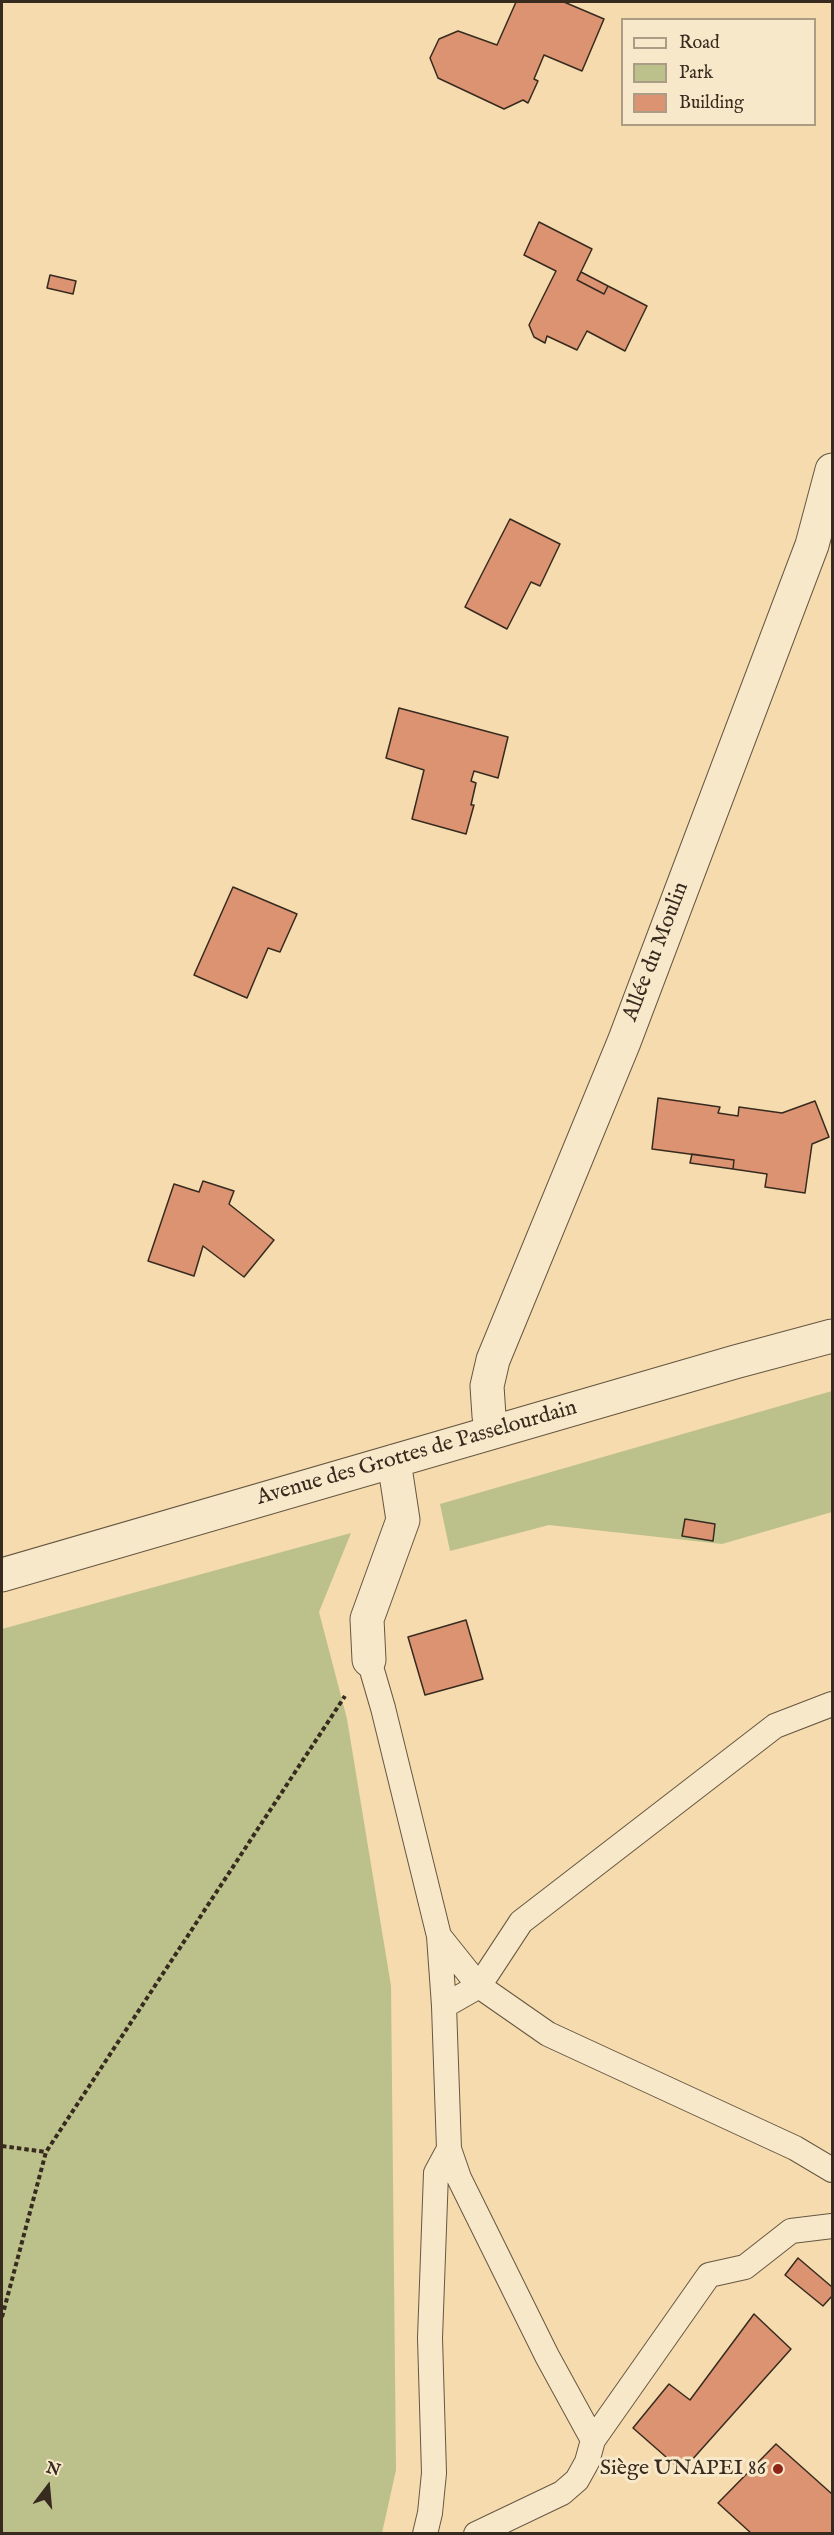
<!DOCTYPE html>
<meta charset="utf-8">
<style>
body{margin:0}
#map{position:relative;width:834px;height:2535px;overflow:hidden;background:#f5dbad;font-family:"IM FELL English",serif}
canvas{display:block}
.frame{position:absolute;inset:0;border:3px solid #372b1f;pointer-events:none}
.legend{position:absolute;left:621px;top:18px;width:195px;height:108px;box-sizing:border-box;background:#f8e8ca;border:2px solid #ab9c86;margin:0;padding:8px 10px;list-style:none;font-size:18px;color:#372b1f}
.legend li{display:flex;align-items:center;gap:12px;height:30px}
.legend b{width:30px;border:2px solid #ab9c86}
.north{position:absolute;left:18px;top:2457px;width:60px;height:60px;-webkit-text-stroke:4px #f8e8ca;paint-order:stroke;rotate:16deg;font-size:16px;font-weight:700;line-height:24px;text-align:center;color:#372b1f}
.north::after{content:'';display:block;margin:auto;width:21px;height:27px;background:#372b1f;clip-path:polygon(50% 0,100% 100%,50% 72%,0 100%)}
</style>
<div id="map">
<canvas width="834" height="2535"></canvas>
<div class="frame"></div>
<ul class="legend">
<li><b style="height:8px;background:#f8e8ca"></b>Road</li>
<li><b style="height:16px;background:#bcc08a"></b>Park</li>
<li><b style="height:16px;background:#db9372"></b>Building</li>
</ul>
<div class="north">N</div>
</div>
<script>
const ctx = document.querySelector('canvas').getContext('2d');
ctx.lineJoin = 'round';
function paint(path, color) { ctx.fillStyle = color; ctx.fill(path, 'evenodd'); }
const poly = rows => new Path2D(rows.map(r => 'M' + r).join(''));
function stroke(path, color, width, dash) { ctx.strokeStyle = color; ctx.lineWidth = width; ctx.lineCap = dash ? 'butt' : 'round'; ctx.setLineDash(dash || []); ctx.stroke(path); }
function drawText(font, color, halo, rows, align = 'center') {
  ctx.font = font + ' "IM FELL English",serif'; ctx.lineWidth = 6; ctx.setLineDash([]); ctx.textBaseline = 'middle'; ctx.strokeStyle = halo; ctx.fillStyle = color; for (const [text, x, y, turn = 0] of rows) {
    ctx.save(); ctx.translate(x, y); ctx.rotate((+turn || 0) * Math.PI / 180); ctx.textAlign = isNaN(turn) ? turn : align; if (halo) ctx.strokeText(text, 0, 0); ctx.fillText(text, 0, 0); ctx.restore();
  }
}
paint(poly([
 [832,1391,832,1512,722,1544,549,1525,450,1551,440,1504],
 [351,1533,319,1612,347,1719,391,1986,396,2470,382,2533,2,2533,2,1629]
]), '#bcc08a');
const building = poly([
 [516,2,564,2,604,19,582,71,544,55,534,79,538,81,528,103,523,100,504,109,438,78,430,58,439,39,458,31,497,45,516,2],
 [539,222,592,249,577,280,604,294,608,286,647,306,625,351,587,331,577,350,547,336,545,343,534,337,529,325,556,271,524,255,539,222],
 [581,272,608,286,604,294,577,280,581,272],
 [50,275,76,281,73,294,47,288,50,275],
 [510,519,560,544,540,586,531,582,507,629,465,607,510,519],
 [399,708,508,737,498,778,474,771,471,781,476,783,471,805,474,805,466,834,412,819,424,770,386,758,399,708],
 [233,887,297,914,280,952,268,948,247,998,194,975,233,887],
 [658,1098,720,1107,718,1113,738,1116,739,1107,782,1113,815,1101,829,1137,812,1144,805,1193,765,1187,767,1174,733,1169,734,1160,652,1149,658,1098],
 [692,1154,734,1160,733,1169,690,1163,692,1154],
 [203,1181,234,1191,229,1204,274,1240,244,1277,203,1246,194,1276,148,1261,174,1184,199,1192,203,1181],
 [685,1519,715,1524,713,1541,682,1536,685,1519],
 [466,1620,483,1679,425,1695,408,1637,466,1620],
 [798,2258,832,2287,832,2296,823,2306,785,2275,798,2258],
 [754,2314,791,2349,682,2471,633,2428,669,2384,690,2400,754,2314],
 [776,2444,832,2494,832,2534,752,2534,718,2503,776,2444]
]);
paint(building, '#db9372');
stroke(building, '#372b1f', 1.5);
const lane = poly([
 [369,1660,383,1708,439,1936,444,2006,449,2149,436,2173,430,2338,434,2473,430,2513,425,2534],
 [832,1704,775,1726,521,1922,479,1986,548,2034,795,2148,832,2170],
 [439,1936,479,1986,444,2006],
 [449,2149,459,2178,547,2356,593,2440],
 [476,2534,562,2493,577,2480,587,2462,593,2440,709,2275,745,2267,791,2231,832,2226]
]);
const street = poly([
 [495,1431,489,1416,487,1386,493,1360,624,1042,812,545,832,470],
 [2,1575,735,1362,832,1336],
 [369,1660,367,1619,403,1520,394,1461]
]);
stroke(lane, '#665742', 26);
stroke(street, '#665742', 35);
stroke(poly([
 [2,2146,46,2152],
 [2,2317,46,2152,345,1696]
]), '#372b1f', 4, [4.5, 3]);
stroke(lane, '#f8e8ca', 24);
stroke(street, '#f8e8ca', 33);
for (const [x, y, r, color] of [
 [778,2469,6,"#8f2418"]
]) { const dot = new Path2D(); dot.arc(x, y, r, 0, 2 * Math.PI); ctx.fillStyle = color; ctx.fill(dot); stroke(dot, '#f8e8ca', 2); }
drawText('22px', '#372b1f', '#f8e8ca', [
 ["Allée du Moulin",657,952,-69],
 ["Avenue des Grottes de Passelourdain",417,1454,-16]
]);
drawText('22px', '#372b1f', '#f8e8ca', [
 ["Siège UNAPEI 86",766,2469]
], 'right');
</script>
